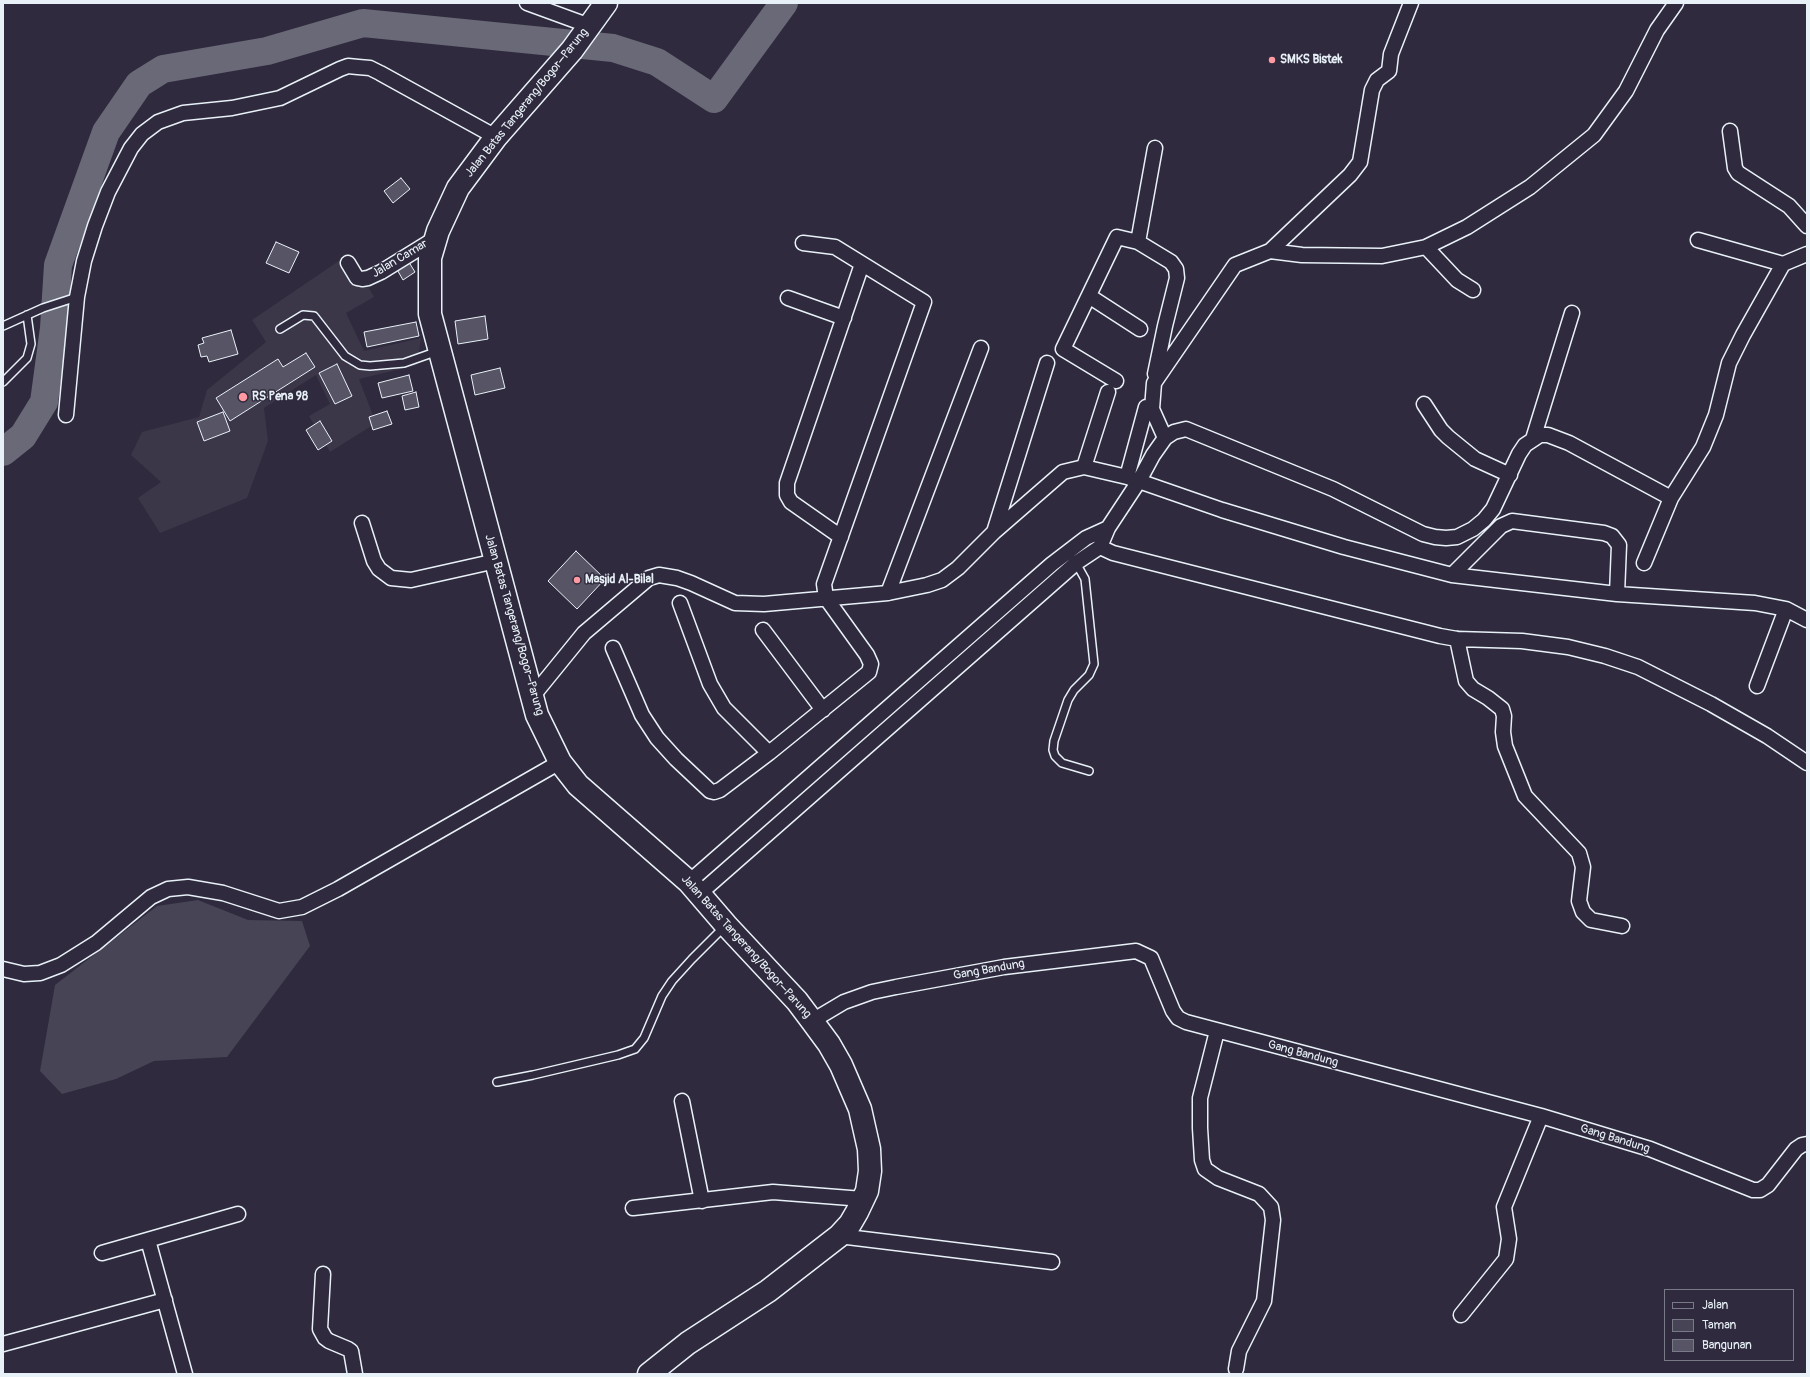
<!DOCTYPE html>
<meta charset="utf-8">
<style>
body{margin:0}
#map{position:relative;width:1810px;height:1377px;overflow:hidden;background:#2f2a3d;font-family:Pangolin,sans-serif}
canvas{display:block}
.frame{position:absolute;inset:0;border:4px solid #e8f1f8;pointer-events:none}
.legend{position:absolute;left:1664px;top:1289px;width:130px;height:72px;box-sizing:border-box;background:#2f2a3d;border:1px solid #797a88;margin:0;padding:5px 7px;list-style:none;font-size:12px;color:#e8f1f8}
.legend li{display:flex;align-items:center;gap:8px;height:20px}
.legend b{width:20px;border:1px solid #797a88}
</style>
<div id="map">
<canvas width="1810" height="1377"></canvas>
<div class="frame"></div>
<ul class="legend">
<li><b style="height:5px;background:#2f2a3d"></b>Jalan</li>
<li><b style="height:11px;background:#464455"></b>Taman</li>
<li><b style="height:11px;background:#575565"></b>Bangunan</li>
</ul>
</div>
<script>
const ctx = document.querySelector('canvas').getContext('2d');
ctx.lineJoin = 'round';
function paint(path, color) { ctx.fillStyle = color; ctx.fill(path, 'evenodd'); }
const poly = rows => new Path2D(rows.map(r => 'M' + r).join(''));
function stroke(path, color, width, dash) { ctx.strokeStyle = color; ctx.lineWidth = width; ctx.lineCap = dash ? 'butt' : 'round'; ctx.setLineDash(dash || []); ctx.stroke(path); }
function drawText(font, color, halo, rows, align = 'center') {
  ctx.font = font + ' Pangolin,sans-serif'; ctx.lineWidth = 3; ctx.setLineDash([]); ctx.textBaseline = 'middle'; ctx.strokeStyle = halo; ctx.fillStyle = color; for (const [text, x, y, turn = 0] of rows) {
    ctx.save(); ctx.translate(x, y); ctx.rotate((+turn || 0) * Math.PI / 180); ctx.textAlign = isNaN(turn) ? turn : align; if (halo) ctx.strokeText(text, 0, 0); ctx.fillText(text, 0, 0); ctx.restore();
  }
}
paint(poly([
 [349,254,374,297,346,313,364,351,421,338,417,365,359,379,376,423,330,452,309,416,330,404,316,375,264,408,268,441,247,498,160,533,138,498,161,482,131,455,142,432,199,417,207,390,266,342,252,320]
]), '#3b3749');
paint(poly([
 [198,900,248,920,302,921,310,946,227,1057,154,1061,116,1079,62,1094,40,1071,55,985,157,906]
]), '#464455');
stroke(poly([
 [3,452,23,436,44,402,54,328,58,265,106,132,139,84,163,69,267,51,363,23,613,48,657,62,714,99,784,3]
]), '#696978', 28);
const building = poly([
 [401,178,410,189,393,203,384,191,401,178],
 [276,242,299,252,289,273,266,263,276,242],
 [407,259,415,272,403,280,395,266,407,259],
 [485,316,488,339,458,344,455,321,485,316],
 [416,322,419,336,367,347,364,332,416,322],
 [231,330,238,354,209,362,207,356,201,357,198,345,204,343,202,338,231,330],
 [306,353,315,367,230,421,216,398,278,359,283,367,306,353],
 [337,364,352,396,335,404,319,373,337,364],
 [500,368,505,388,475,395,471,375,500,368],
 [409,375,413,391,382,398,378,383,409,375],
 [416,392,419,407,405,410,402,396,416,392],
 [387,411,392,424,373,430,369,417,387,411],
 [223,412,230,431,204,441,197,422,223,412],
 [320,421,332,441,318,450,306,430,320,421],
 [576,551,605,579,577,609,548,581,576,551]
]);
paint(building, '#575565');
stroke(building, '#e8f1f8', 1);
const lane = poly([
 [3,326,43,308,77,297],
 [280,329,303,315,314,316,345,356,360,365,370,366,404,363,438,351],
 [3,382,27,358,31,344,27,315],
 [1076,563,1085,579,1094,664,1089,675,1074,690,1068,700,1054,741,1053,750,1055,756,1062,763,1089,771],
 [497,1082,533,1075,618,1055,635,1049,644,1038,662,996,672,981,692,959,724,927]
]);
const street = poly([
 [527,3,590,26],
 [1730,131,1735,168,1738,173,1789,206,1807,226],
 [1698,240,1783,264],
 [1138,242,1155,148],
 [1426,247,1457,280,1473,290],
 [1270,251,1350,175,1360,162,1372,90,1377,80,1389,71,1391,54,1411,3],
 [348,263,357,278,362,279,368,278,381,272,436,238],
 [1089,296,1140,329],
 [788,298,844,318],
 [1116,381,1063,349,1117,237,1138,242,1171,262,1176,269,1177,278,1165,326,1155,374],
 [1424,404,1441,430,1448,437,1475,459,1510,475],
 [66,415,77,297,84,261,95,226,108,192,131,148,142,134,158,122,183,113,232,108,280,98,340,69,348,66,358,67,370,68,380,73,496,137],
 [1165,438,1152,409,1154,383,1235,265,1270,251,1302,255,1382,256,1426,247,1467,227,1530,187,1594,135,1626,91,1657,30,1676,3],
 [1533,439,1572,313],
 [1084,467,1108,392],
 [1127,477,1146,407],
 [362,523,374,561,379,569,391,578,411,580,496,561],
 [994,532,1047,363],
 [841,537,791,502,787,495,787,483,862,264],
 [1100,547,1113,553,1440,636,1457,639,1522,641,1568,647,1605,656,1638,667,1711,704,1767,736,1807,763],
 [1644,563,1671,498,1703,447,1716,415,1729,363,1743,335,1783,264,1807,254],
 [1452,575,1501,526,1512,521,1604,533,1612,536,1619,545,1617,594],
 [888,593,981,348],
 [680,603,710,684,724,708,769,753],
 [763,630,823,710],
 [1457,639,1466,681,1473,689,1488,698,1502,709,1504,716,1503,732,1505,746,1525,796,1579,853,1583,867,1579,901,1583,912,1591,920,1622,926],
 [613,648,642,715,657,738,676,759,710,791,714,792,720,790,769,753,869,672,871,664,867,655,826,598,824,584,924,302,835,247,803,243],
 [1757,686,1786,609],
 [532,697,584,633,649,578,659,575,677,578,691,583,735,603,764,604,888,593,927,585,942,580,958,568,994,532,1063,472,1084,467,1127,477,1222,510,1344,547,1452,575,1617,594,1755,603,1786,609,1807,620],
 [689,882,1052,564,1086,538,1108,528],
 [699,894,1076,563,1100,547,1108,528,1139,481,1153,455,1165,438,1174,432,1186,429,1333,489,1423,534,1435,537,1446,538,1457,537,1473,529,1484,520,1493,509,1519,454,1525,445,1540,435,1548,435,1569,443,1671,498],
 [3,969,24,974,40,973,61,965,96,943,151,897,168,889,188,887,223,893,279,911,302,907,338,889,560,762],
 [812,1021,844,1002,872,992,896,987,1004,967,1136,951,1151,958,1173,1011,1178,1018,1186,1022,1541,1116,1650,1149,1753,1190,1760,1190,1768,1185,1796,1149,1802,1145,1807,1144],
 [1217,1031,1200,1098,1200,1128,1202,1160,1205,1169,1218,1178,1259,1194,1271,1207,1273,1220,1264,1301,1239,1351,1236,1369],
 [682,1101,702,1201],
 [633,1208,773,1192,863,1199],
 [839,1236,1052,1262],
 [148,1240,185,1374],
 [102,1253,238,1214],
 [323,1274,320,1329,325,1338,329,1341,348,1349,351,1351,355,1374],
 [1461,1315,1506,1259,1509,1239,1504,1207,1541,1116],
 [3,1344,165,1300]
]);
const primary = poly([
 [606,3,572,50,496,137,458,188,438,231,430,258,430,314,537,715,560,762,578,785,689,882,726,925,797,1001,812,1021,829,1044,841,1065,860,1109,869,1149,870,1171,867,1191,857,1212,850,1224,839,1236,768,1291,688,1343,649,1374]
]);
stroke(lane, '#e8f1f8', 10);
stroke(street, '#e8f1f8', 17);
stroke(primary, '#e8f1f8', 25);
stroke(lane, '#2f2a3d', 7);
stroke(street, '#2f2a3d', 14);
stroke(primary, '#2f2a3d', 22);
for (const [x, y, r, color] of [
 [1272,60,4,"#ff9aa2"],
 [243,397,5,"#ff9aa2"],
 [577,580,4,"#ff9aa2"]
]) { const dot = new Path2D(); dot.arc(x, y, r, 0, 2 * Math.PI); ctx.fillStyle = color; ctx.fill(dot); stroke(dot, '#2f2a3d', 1.5); }
drawText('bold 12px', '#e8f1f8', '#2f2a3d', [
 ["SMKS Bistek",1280,60],
 ["RS Pena 98",252,397],
 ["Masjid Al-Bilal",585,580]
], 'left');
drawText('12px', '#e8f1f8', '#2f2a3d', [
 ["Jalan Batas Tangerang/Bogor–Parung",527,103,-51],
 ["Jalan Camar",400,259,-31],
 ["Jalan Batas Tangerang/Bogor–Parung",514,625,74],
 ["Jalan Batas Tangerang/Bogor–Parung",746,947,48],
 ["Gang Bandung",989,970,-10],
 ["Gang Bandung",1303,1054,15],
 ["Gang Bandung",1615,1139,17]
]);
</script>
